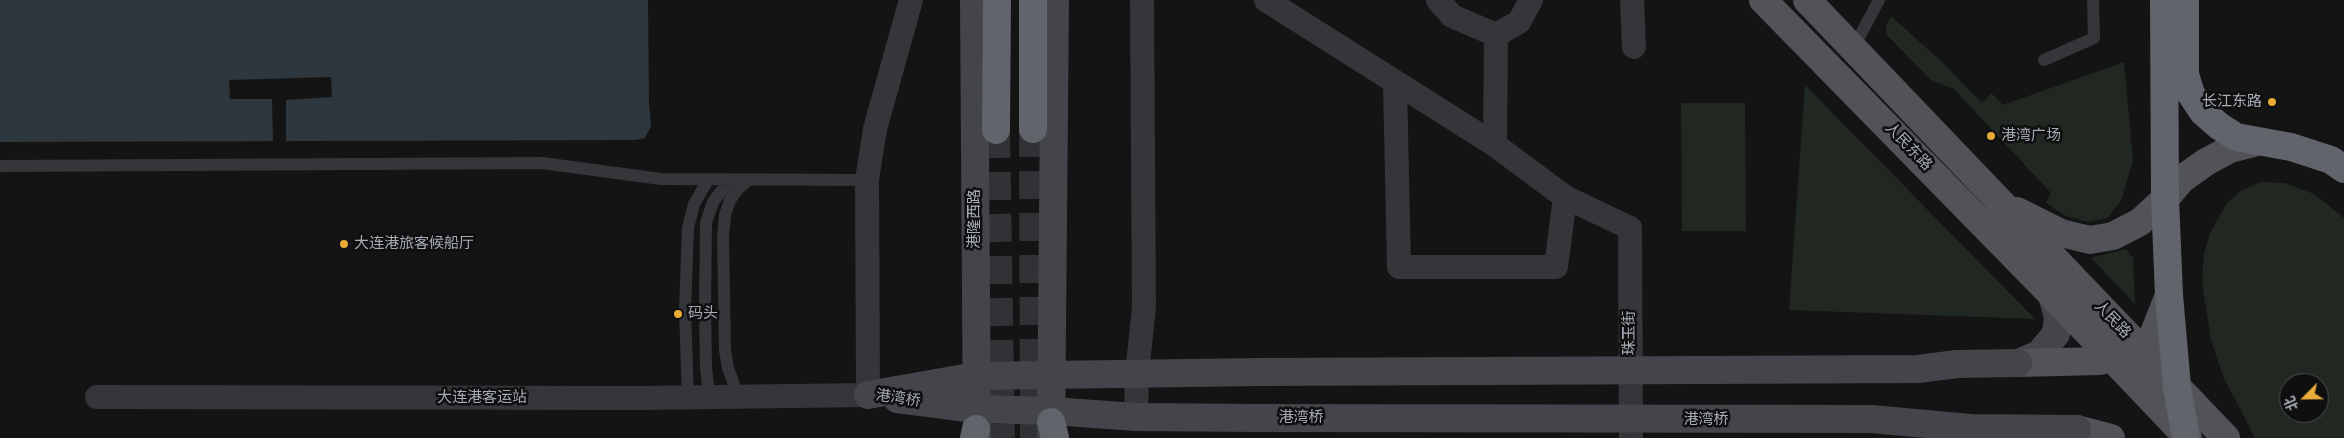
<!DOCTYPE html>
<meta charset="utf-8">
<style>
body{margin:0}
#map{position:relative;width:2344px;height:438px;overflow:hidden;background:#141415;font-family:"Titillium Web","Noto Sans SC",sans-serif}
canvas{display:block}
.north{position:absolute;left:2279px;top:373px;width:50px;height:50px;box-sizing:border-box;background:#0f0f10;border:1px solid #4b4d52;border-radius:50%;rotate:247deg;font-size:14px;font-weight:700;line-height:20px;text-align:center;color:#a6abb5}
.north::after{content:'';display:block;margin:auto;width:18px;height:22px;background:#eaaa37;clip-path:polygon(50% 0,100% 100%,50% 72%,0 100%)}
</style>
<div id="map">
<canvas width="2344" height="438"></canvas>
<div class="north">北</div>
</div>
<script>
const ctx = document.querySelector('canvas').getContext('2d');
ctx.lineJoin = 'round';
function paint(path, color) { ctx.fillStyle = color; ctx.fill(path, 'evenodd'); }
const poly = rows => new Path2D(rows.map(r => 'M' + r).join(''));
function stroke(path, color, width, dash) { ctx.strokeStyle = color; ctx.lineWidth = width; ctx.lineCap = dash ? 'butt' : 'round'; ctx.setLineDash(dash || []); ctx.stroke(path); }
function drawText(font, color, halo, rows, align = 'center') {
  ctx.font = font + ' "Titillium Web","Noto Sans SC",sans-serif'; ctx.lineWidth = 5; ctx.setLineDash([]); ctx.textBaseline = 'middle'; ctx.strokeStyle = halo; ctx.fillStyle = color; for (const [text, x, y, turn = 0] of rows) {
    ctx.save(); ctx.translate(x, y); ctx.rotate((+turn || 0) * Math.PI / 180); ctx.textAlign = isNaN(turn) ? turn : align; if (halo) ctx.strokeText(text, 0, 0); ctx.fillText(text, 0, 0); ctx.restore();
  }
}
paint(poly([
 [1891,16,1942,62,1982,103,1991,93,2003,105,2124,62,2133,160,2121,201,2107,218,2087,222,2066,216,2046,203,2051,193,1954,89,1931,80,1886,34,1886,25],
 [1805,85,2035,319,1789,310],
 [1681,103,1745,103,1746,231,1682,231],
 [2260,182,2285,183,2314,194,2344,218,2344,438,2255,438,2223,376,2211,340,2202,283,2204,254,2210,233,2227,203,2241,191],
 [2289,383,2319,383,2319,413,2289,413],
 [2126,249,2133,258,2135,304,2091,258]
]), '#202821');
paint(poly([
 [0,0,648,0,649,103,651,126,645,138,635,140,0,142]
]), '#2d373d');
paint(poly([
 [331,77,332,97,286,100,286,142,273,142,272,99,230,99,229,80]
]), '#141415');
stroke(poly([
 [1033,129,1034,438],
 [996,130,1001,438]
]), '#313235', 28, [28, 14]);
stroke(poly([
 [1853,49,1879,0],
 [2044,60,2094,38,2093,0],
 [0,166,542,163,661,179,867,180],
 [738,396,728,368,725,350,723,237,725,215,730,200,739,188,749,180],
 [688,397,685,309,688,228,694,204,708,180],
 [709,397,706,367,705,309,706,223,713,202,730,180]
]), '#35363a', 12);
stroke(poly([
 [1266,0,1495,145,1565,197,1630,228,1631,438],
 [1438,0,1452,16,1496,35,1495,145],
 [1632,0,1634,47],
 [1496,35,1519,22,1531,0],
 [1395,83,1399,267,1556,267,1565,197],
 [97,397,640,398,868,395,867,180,875,129,911,0],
 [1136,417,1137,373,1144,307,1142,0]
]), '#35363a', 24);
stroke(poly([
 [974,0,977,438],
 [2018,363,2039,354,2056,334,2058,317,2052,295],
 [868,395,976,376,1260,372],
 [897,399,976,409,1052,411,1136,417,1259,418],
 [1051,438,1055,0]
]), '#43454a', 28);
stroke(poly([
 [1763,0,2052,295,2188,438],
 [1807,0,2226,438],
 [2017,211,2061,233,2090,240,2113,236,2140,222,2165,199,2182,179,2206,162,2230,149,2258,142],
 [2018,363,2100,361,2132,353,2140,349,2152,338,2169,295],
 [2077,429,2111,438]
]), '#515359', 28);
stroke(poly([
 [1033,0,1033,129],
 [2164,0,2165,199,2169,295,2177,387,2186,438],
 [2185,0,2185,74,2191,94,2203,112,2219,126,2236,137,2291,147,2331,160,2344,169],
 [996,130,997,0],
 [1051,422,1055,438],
 [974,438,976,429]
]), '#61646b', 28);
stroke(poly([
 [1260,372,1918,369,1957,364,2018,363],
 [1259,418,1871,419,1970,428,2077,429]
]), '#43454a', 28);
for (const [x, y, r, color] of [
 [2272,102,5,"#eaaa37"],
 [1991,136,5,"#eaaa37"],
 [344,244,5,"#eaaa37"],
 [678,314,5,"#eaaa37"]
]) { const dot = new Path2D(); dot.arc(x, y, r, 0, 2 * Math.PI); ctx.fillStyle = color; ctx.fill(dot); stroke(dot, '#0f0f10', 2); }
drawText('15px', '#a6abb5', '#0f0f10', [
 ["长江东路",2262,102,"right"],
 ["港湾广场",2001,136],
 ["大连港旅客候船厅",354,244],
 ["码头",688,314]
], 'left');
drawText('15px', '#a6abb5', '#0f0f10', [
 ["人民东路",1908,147,46],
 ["港隆西路",975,219,-90],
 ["人民路",2112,320,46],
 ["珠玉街",1630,333,-90],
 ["大连港客运站",482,398],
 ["港湾桥",898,399,8],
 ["港湾桥",1301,418],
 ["港湾桥",1706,420]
]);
</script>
